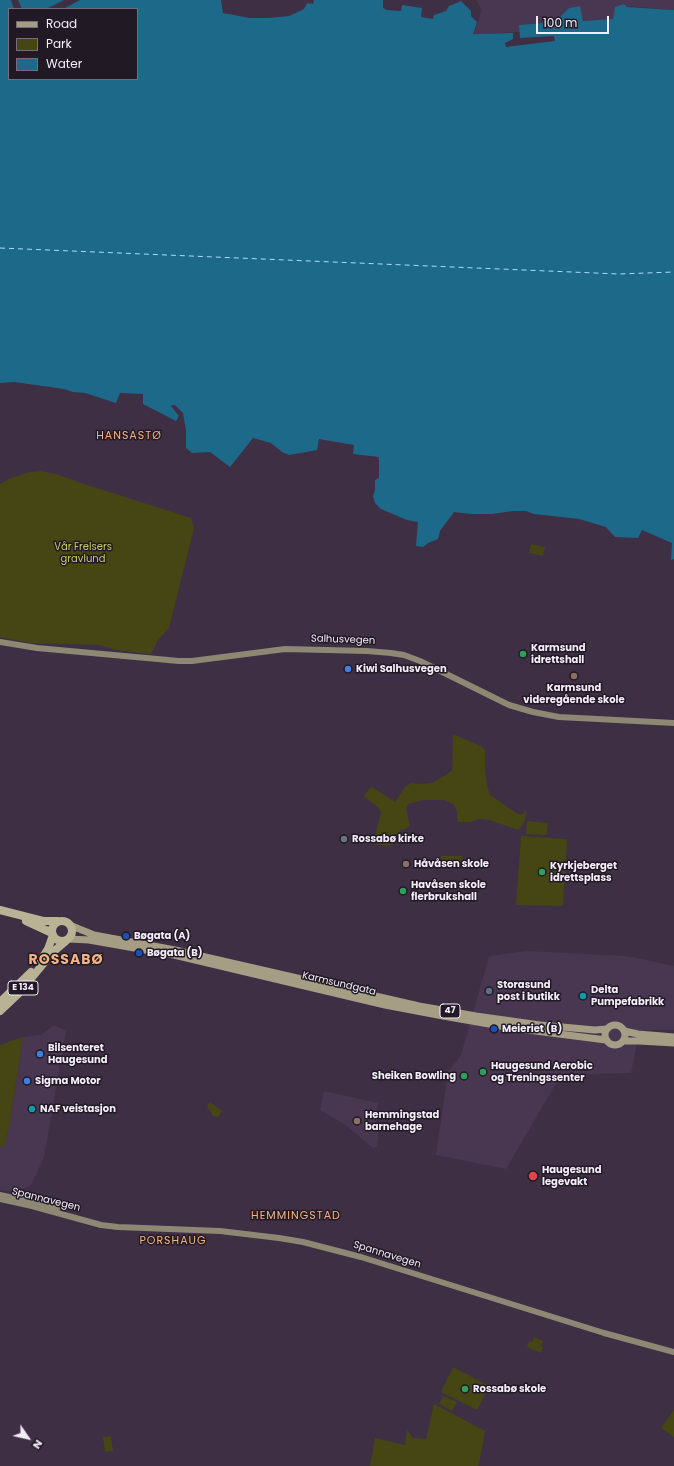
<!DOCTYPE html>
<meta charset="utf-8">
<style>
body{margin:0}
#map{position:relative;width:674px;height:1466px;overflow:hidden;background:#3e2f44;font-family:Poppins,sans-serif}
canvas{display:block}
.legend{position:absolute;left:8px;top:8px;width:130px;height:72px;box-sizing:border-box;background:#211a24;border:1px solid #766e7a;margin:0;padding:5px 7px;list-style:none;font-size:12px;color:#f5ecfa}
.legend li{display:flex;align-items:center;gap:8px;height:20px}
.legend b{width:20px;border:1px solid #766e7a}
.north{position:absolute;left:8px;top:1418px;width:40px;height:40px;-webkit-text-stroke:3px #211a24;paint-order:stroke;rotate:124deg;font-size:11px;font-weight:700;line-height:16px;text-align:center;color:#f5ecfa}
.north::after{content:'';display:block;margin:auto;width:14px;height:18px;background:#f5ecfa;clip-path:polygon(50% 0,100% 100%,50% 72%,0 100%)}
.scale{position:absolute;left:536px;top:16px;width:73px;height:18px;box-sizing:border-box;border:2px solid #f5ecfa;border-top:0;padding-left:5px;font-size:12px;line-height:14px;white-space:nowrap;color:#f5ecfa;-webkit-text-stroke:3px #211a24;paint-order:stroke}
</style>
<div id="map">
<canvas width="674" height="1466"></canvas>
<ul class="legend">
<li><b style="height:5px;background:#a59e85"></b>Road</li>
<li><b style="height:11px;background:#464615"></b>Park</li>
<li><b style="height:11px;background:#1d698a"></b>Water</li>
</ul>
<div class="north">N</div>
<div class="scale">100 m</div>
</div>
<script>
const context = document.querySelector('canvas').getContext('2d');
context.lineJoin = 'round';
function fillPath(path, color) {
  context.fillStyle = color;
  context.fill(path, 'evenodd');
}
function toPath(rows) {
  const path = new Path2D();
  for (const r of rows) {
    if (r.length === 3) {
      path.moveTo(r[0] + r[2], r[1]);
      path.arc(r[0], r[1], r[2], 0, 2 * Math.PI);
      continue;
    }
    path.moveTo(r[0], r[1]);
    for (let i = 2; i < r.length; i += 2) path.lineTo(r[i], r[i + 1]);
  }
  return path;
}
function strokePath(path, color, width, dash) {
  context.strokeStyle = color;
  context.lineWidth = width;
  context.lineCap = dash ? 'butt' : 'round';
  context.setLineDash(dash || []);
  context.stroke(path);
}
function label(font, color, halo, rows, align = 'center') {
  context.font = font + ' Poppins,sans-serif';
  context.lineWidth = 3;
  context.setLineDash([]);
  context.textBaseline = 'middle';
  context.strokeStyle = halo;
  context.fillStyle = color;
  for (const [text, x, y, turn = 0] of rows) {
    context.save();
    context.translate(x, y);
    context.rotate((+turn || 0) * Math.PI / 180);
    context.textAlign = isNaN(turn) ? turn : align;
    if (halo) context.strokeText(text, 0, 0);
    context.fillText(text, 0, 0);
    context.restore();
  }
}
const built = toPath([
 [476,0,674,0,674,10,626,6,613,19,583,21,580,6,569,8,555,22,520,25,520,32,473,34,482,10],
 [527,951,627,956,674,966,674,1030,640,1030,631,1073,561,1075,506,1169,436,1155,448,1072,461,1055,489,956],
 [54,1025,66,1031,44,1157,34,1179,30,1186,16,1192,0,1190,0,1147,4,1147,9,1129,23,1037,41,1035],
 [324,1091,378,1103,374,1118,379,1130,377,1146,373,1148,344,1124,320,1110]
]);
const green = toPath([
 [40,471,56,474,81,483,191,518,194,528,169,628,158,640,151,654,116,650,100,645,31,643,0,637,0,484,9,479,30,472],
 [531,544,545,547,543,556,529,553],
 [453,734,482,747,485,750,485,771,487,785,490,795,518,814,523,814,526,809,526,817,522,826,518,830,490,820,480,819,470,822,458,822,457,821,457,811,453,804,445,800,423,800,408,804,406,809,410,825,406,829,400,830,396,840,392,845,388,846,377,845,374,841,381,812,379,808,364,796,369,789,372,787,395,802,405,787,411,783,421,784,432,783,446,775,452,770],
 [527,821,548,823,547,835,526,834],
 [521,836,567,839,563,906,516,905],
 [441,856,462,856,462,864,441,864],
 [23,1037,9,1129,4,1147,0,1147,0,1045],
 [210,1102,222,1111,218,1117,213,1116,207,1106],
 [534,1337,543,1341,541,1346,543,1347,541,1353,527,1347,529,1341,532,1342],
 [453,1367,489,1386,477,1410,441,1392],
 [443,1396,457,1402,452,1411,439,1404],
 [434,1404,485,1431,479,1464,478,1466,370,1466,375,1438,405,1445,407,1430,413,1438,426,1439],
 [674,1410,674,1437,661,1428],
 [111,1436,113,1451,105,1452,103,1437]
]);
const water = toPath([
 [0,0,11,0,14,9,9,9,9,79,137,79,137,9,63,9,80,0,221,0,223,13,250,18,269,18,289,16,304,9,307,3,313,4,314,0,383,0,383,8,387,10,401,11,402,5,422,8,421,17,433,19,434,15,446,11,449,6,461,1,471,11,471,16,477,22,473,34,513,33,513,39,505,43,506,47,555,41,554,36,520,38,519,25,555,22,569,8,580,6,583,21,613,19,615,7,624,4,627,7,674,10,674,559,671,560,672,543,642,530,638,538,615,537,606,527,579,519,534,514,526,511,513,511,492,514,471,514,454,512,440,531,438,539,428,543,423,547,416,546,418,522,407,520,381,509,375,503,373,496,375,490,375,480,379,478,379,457,353,454,354,445,319,439,317,450,289,455,282,452,271,443,253,438,230,467,210,452,192,453,186,448,186,430,183,413,175,405,172,405,171,406,179,416,176,421,143,404,143,394,120,393,116,403,85,393,73,392,64,389,14,382,0,383],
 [18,0,64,0,46,9,22,9]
]);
const ferry = toPath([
 [0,248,619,274,674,272]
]);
const secondary = toPath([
 [0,642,37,648,179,661,192,661,285,649,367,651,391,653,404,655,420,661,509,705,533,712,559,717,674,723],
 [0,1195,37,1203,57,1209],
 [0,1199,32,1206,101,1225,118,1227,220,1231,279,1238,303,1242,361,1257,604,1333,674,1352]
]);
const primary = toPath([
 [72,926,94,935,175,950,419,1006,476,1016,540,1025,595,1030,607,1029],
 [69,939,89,940,174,955,385,1005,443,1016,512,1028,606,1040],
 [615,1035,10],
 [624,1031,638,1034,674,1037],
 [623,1041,639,1041,674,1043]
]);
const highway = toPath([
 [0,910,43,921,58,921],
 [62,931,10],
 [26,921,52,933],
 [41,960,48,949,53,935],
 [0,1002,31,972],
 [0,1011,19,993,53,952,66,941]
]);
const markers = [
 [523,654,4,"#2e9e5b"],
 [348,669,4,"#3f7fe0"],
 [574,676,4,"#8d6e63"],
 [344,839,4,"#6b7280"],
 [406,864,4,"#8d6e63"],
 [542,872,4,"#2e9e5b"],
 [403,891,4,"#2e9e5b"],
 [126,936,4,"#1a4fb4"],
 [139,953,4,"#1a4fb4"],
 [489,991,4,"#5c6f8a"],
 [583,996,4,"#0f9aa8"],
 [494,1029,4,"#1a4fb4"],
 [40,1054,4,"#3f7fe0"],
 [483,1072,4,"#2e9e5b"],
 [464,1076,4,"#2e9e5b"],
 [27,1081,4,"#3f7fe0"],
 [32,1109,4,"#0f9aa8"],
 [357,1121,4,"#8d6e63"],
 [533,1176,5,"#e0444e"],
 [465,1389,4,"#2e9e5b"]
];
const shields = [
 [23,988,30],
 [450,1011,20]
];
const shieldNames = [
 ["E 134",23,988],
 ["47",450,1011]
];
const parkNames = [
 ["Vår Frelsers",83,547],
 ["gravlund",83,559]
];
const streetNames = [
 ["Salhusvegen",343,640,2],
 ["Karmsundgata",339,984,13],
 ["Spannavegen",46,1200,14],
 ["Spannavegen",387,1255,17]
];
const poiNames = [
 ["Karmsund",531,648],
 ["idrettshall",531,660],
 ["Kiwi Salhusvegen",356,669],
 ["Karmsund",574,688,"center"],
 ["videregående skole",574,700,"center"],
 ["Rossabø kirke",352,839],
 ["Håvåsen skole",414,864],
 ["Kyrkjeberget",550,866],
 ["idrettsplass",550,878],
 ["Havåsen skole",411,885],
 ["flerbrukshall",411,897],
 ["Bøgata (A)",134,936],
 ["Bøgata (B)",147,953],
 ["Storasund",497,985],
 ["post i butikk",497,997],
 ["Delta",591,990],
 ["Pumpefabrikk",591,1002],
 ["Meieriet (B)",502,1029],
 ["Bilsenteret",48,1048],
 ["Haugesund",48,1060],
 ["Haugesund Aerobic",491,1066],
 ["og Treningssenter",491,1078],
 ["Sheiken Bowling",456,1076,"right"],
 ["Sigma Motor",35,1081],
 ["NAF veistasjon",40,1109],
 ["Hemmingstad",365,1115],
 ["barnehage",365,1127],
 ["Haugesund",542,1170],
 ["legevakt",542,1182],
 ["Rossabø skole",473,1389]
];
const neighbourhoodNames = [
 ["HANSASTØ",129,436],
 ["HEMMINGSTAD",296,1216],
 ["PORSHAUG",173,1241]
];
const districtNames = [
 ["ROSSABØ",66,960]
];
fillPath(built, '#493651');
fillPath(green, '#464615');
fillPath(water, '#1d698a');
strokePath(ferry, '#a7dffd', 1, [5, 4]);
strokePath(secondary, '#8d8774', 6);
strokePath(primary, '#a59e85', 7);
strokePath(highway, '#bab294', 8);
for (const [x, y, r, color] of markers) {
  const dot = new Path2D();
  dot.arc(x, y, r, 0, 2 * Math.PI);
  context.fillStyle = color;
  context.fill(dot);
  strokePath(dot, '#211a24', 1.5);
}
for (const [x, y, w] of shields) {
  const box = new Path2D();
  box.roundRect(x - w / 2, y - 7, w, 14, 3);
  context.fillStyle = '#211a24';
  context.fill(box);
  strokePath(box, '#f5ecfa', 1);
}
label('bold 9px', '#f5ecfa', null, shieldNames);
label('10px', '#c9cc6d', '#211a24', parkNames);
label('10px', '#f5ecfa', '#211a24', streetNames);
label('bold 10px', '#f5ecfa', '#211a24', poiNames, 'left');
context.letterSpacing = '1px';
label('11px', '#f5b283', '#211a24', neighbourhoodNames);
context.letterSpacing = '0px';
context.letterSpacing = '1px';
label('bold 14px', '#f5b283', '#211a24', districtNames);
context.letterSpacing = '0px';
</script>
